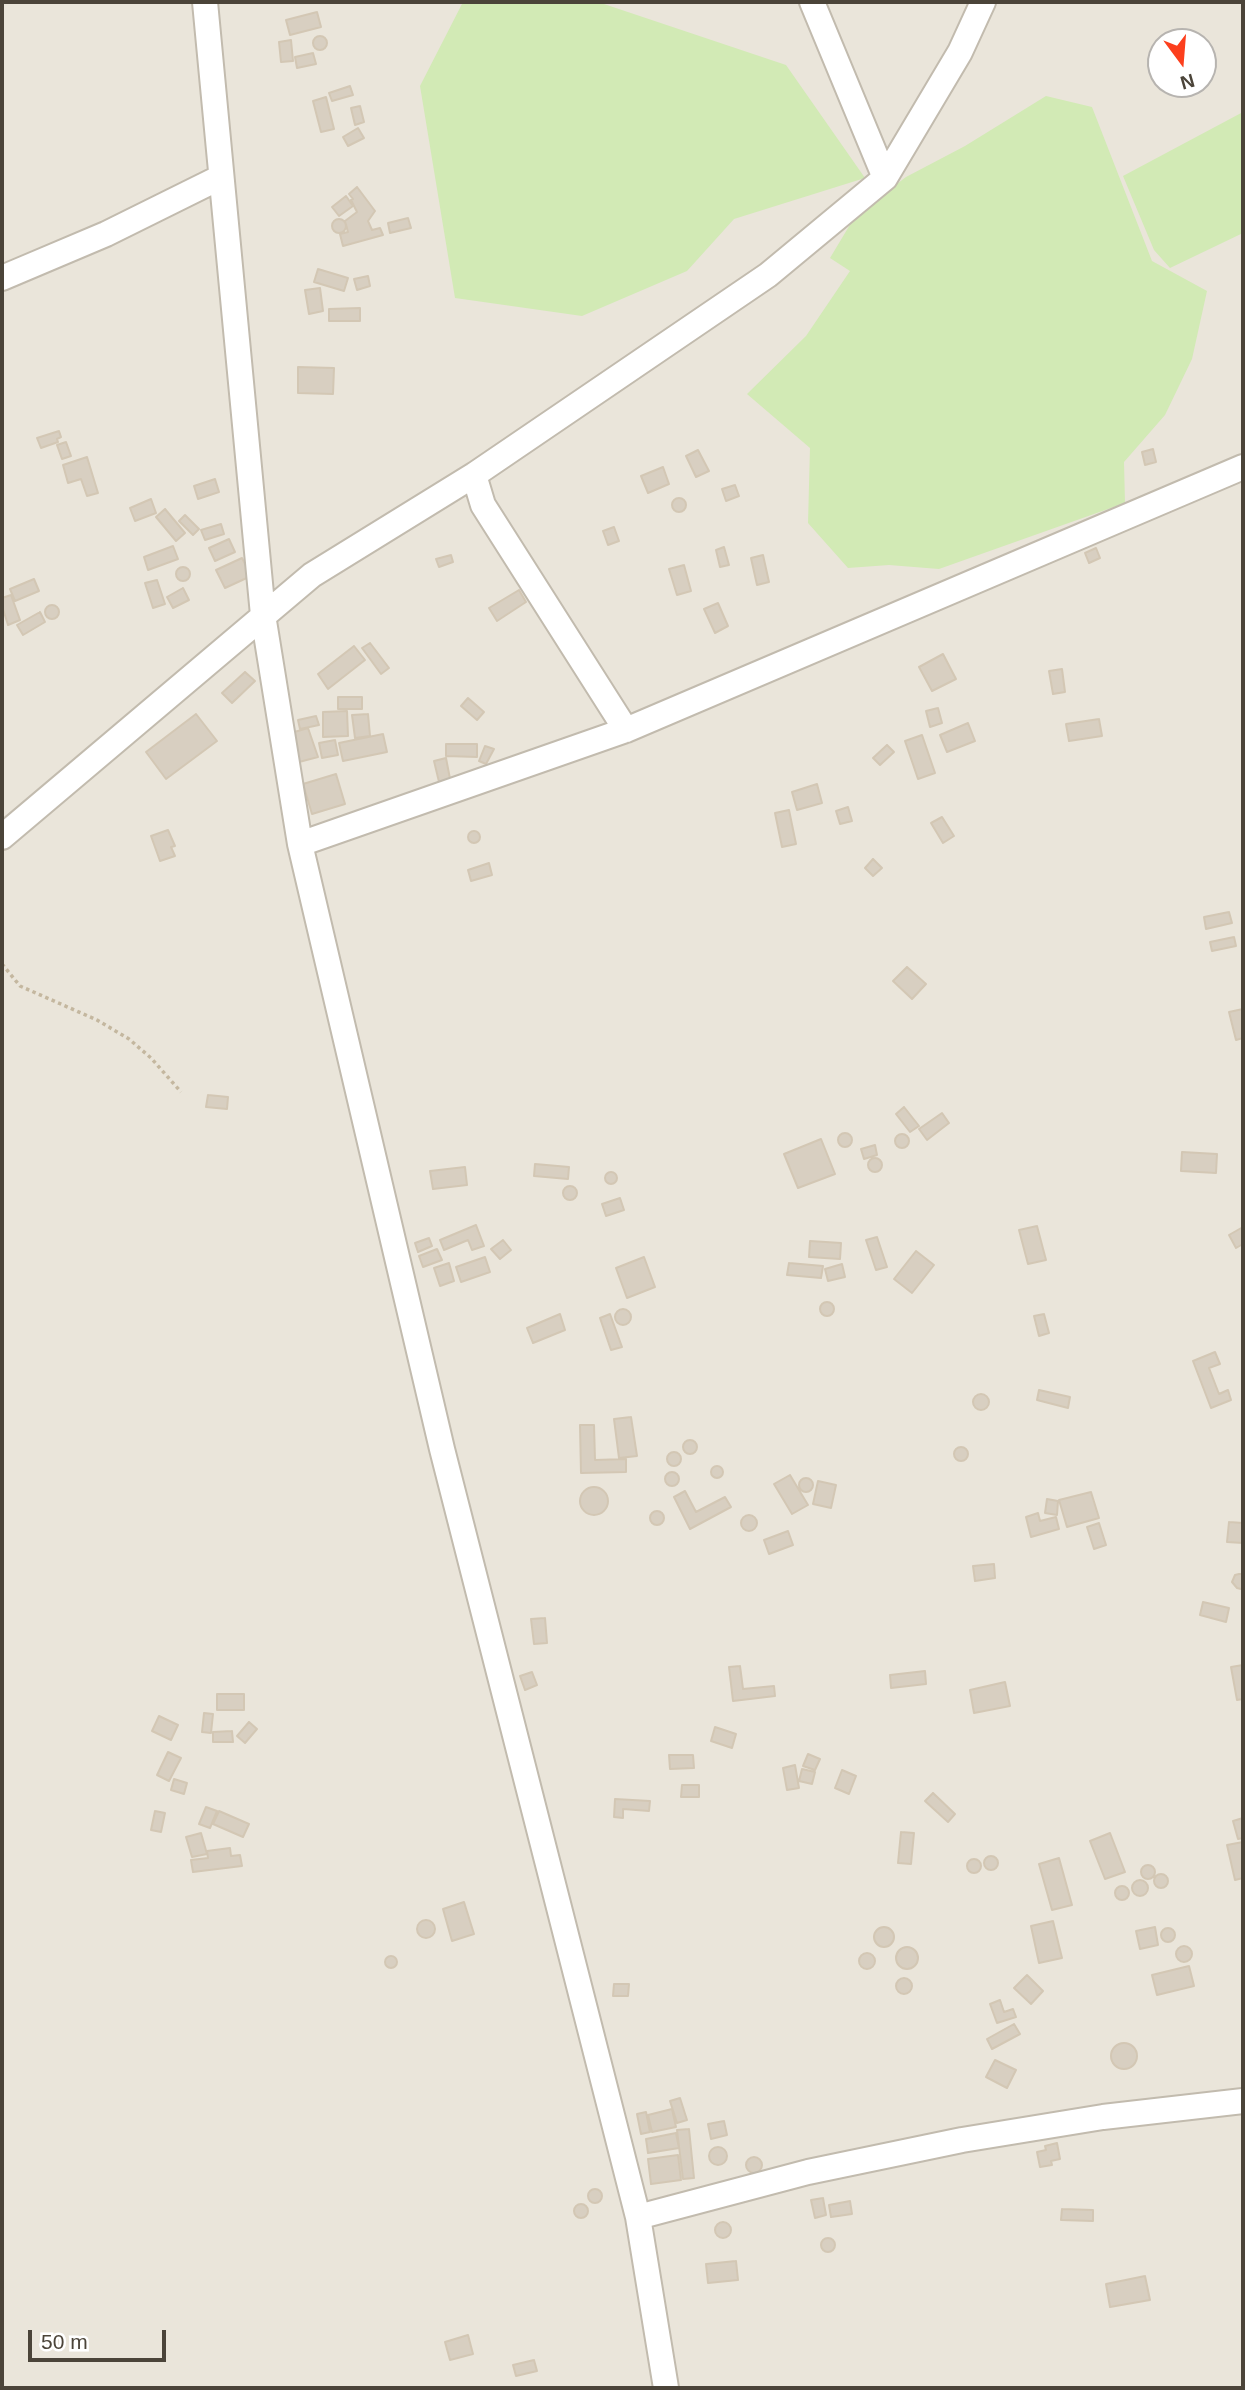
<!DOCTYPE html>
<style>
body{margin:0}
#map{position:relative;width:1245px;height:2390px;overflow:hidden;background:#f6f3ec;font-family:Helvetica,sans-serif}
canvas{display:block}
.frame{position:absolute;inset:0;border:4px solid #4b4439;pointer-events:none}
.north{position:absolute;left:1147px;top:28px;width:70px;height:70px;box-sizing:border-box;background:#fff;border:2px solid #b7b4b0;border-radius:50%;rotate:164deg;font-size:19px;font-weight:700;line-height:28px;text-align:center;color:#4b4439}
.north::after{content:'';display:block;margin:auto;width:24px;height:32px;background:#fc3f1d;clip-path:polygon(50% 0,100% 100%,50% 72%,0 100%)}
.scale{position:absolute;left:28px;top:2330px;width:138px;height:32px;box-sizing:border-box;border:4px solid #4b4439;border-top:0;padding-left:9px;font-size:21px;line-height:24px;white-space:nowrap;color:#4b4439;-webkit-text-stroke:5px #fff;paint-order:stroke}
</style>
<div id="map">
<canvas width="1245" height="2390"></canvas>
<div class="frame"></div>
<div class="north">N</div>
<div class="scale">50 m</div>
</div>
<script>
const context = document.querySelector('canvas').getContext('2d');
context.lineJoin = 'round';
function fillPath(path, color) {
  context.fillStyle = color;
  context.fill(path, 'evenodd');
}
function toPath(rows) {
  const path = new Path2D();
  for (const r of rows) {
    if (r.length === 3) {
      path.moveTo(r[0] + r[2], r[1]);
      path.arc(r[0], r[1], r[2], 0, 2 * Math.PI);
      continue;
    }
    path.moveTo(r[0], r[1]);
    for (let i = 2; i < r.length; i += 2) path.lineTo(r[i], r[i + 1]);
  }
  return path;
}
function strokePath(path, color, width, dash) {
  context.strokeStyle = color;
  context.lineWidth = width;
  context.lineCap = dash ? 'butt' : 'round';
  context.setLineDash(dash || []);
  context.stroke(path);
}
const residential = toPath([
 [2,2,1243,2,1243,2388,2,2388],
 [1161,42,1203,42,1203,84,1161,84]
]);
const green = toPath([
 [463,2,598,2,786,65,865,178,734,219,687,271,582,316,455,298,420,86],
 [1046,96,1092,107,1152,261,1207,291,1192,359,1165,415,1124,462,1125,503,939,569,889,565,848,568,808,523,810,448,747,394,806,336,850,271,830,258,851,223,881,196,906,177,965,146],
 [1243,112,1243,233,1170,268,1154,250,1123,176]
]);
const building = toPath([
 [317,12,321,27,290,35,286,20,317,12],
 [320,43,7],
 [291,40,293,61,281,62,279,42,291,40],
 [313,53,316,64,297,68,295,57,313,53],
 [350,86,353,95,332,101,329,93,350,86],
 [326,97,334,129,321,132,313,101,326,97],
 [360,106,364,122,355,125,351,108,360,106],
 [358,128,364,138,348,146,343,137,358,128],
 [357,187,375,211,368,221,372,230,380,228,383,235,343,246,340,234,348,232,345,221,357,212,351,200,353,199,349,194,357,187],
 [346,196,353,206,339,216,332,207,346,196],
 [408,218,411,228,390,233,388,223,408,218],
 [339,226,7],
 [318,269,348,278,344,291,314,282,318,269],
 [368,276,370,286,357,290,354,279,368,276],
 [320,288,323,311,309,314,305,290,320,288],
 [360,308,360,321,329,321,329,309,360,308],
 [298,367,334,368,333,394,298,393,298,367],
 [59,431,61,437,57,439,58,442,41,448,37,438,59,431],
 [66,442,71,456,62,459,57,445,66,442],
 [1153,449,1156,462,1145,465,1142,452,1153,449],
 [698,450,709,471,696,477,686,456,698,450],
 [87,457,98,493,87,496,81,479,68,483,63,465,87,457],
 [663,467,669,484,648,493,641,476,663,467],
 [215,479,219,492,198,499,194,486,215,479],
 [735,485,739,496,726,501,722,489,735,485],
 [679,505,7],
 [151,499,156,513,135,521,130,508,151,499],
 [165,509,185,533,176,541,156,517,165,509],
 [185,515,199,529,193,535,179,521,185,515],
 [221,524,224,534,205,540,201,530,221,524],
 [614,527,619,541,608,545,603,531,614,527],
 [229,539,235,552,215,561,209,548,229,539],
 [173,546,178,559,148,570,144,557,173,546],
 [724,547,729,565,720,567,716,550,724,547],
 [1096,548,1100,558,1089,563,1085,553,1096,548],
 [451,555,453,562,439,567,436,559,451,555],
 [763,555,769,582,757,585,751,558,763,555],
 [242,558,251,576,225,588,216,570,242,558],
 [684,565,691,591,677,595,669,569,684,565],
 [183,574,7],
 [34,579,39,591,15,601,10,589,34,579],
 [157,580,165,604,153,608,145,583,157,580],
 [183,588,189,600,173,608,167,597,183,588],
 [519,590,526,602,497,621,489,608,519,590],
 [11,595,20,620,8,625,2,606,2,598,11,595],
 [718,603,728,626,715,633,704,609,718,603],
 [52,612,7],
 [40,612,45,622,23,635,17,625,40,612],
 [370,643,389,668,381,674,362,648,370,643],
 [354,646,365,660,328,689,318,674,354,646],
 [943,654,956,679,932,691,919,667,943,654],
 [1062,669,1065,692,1053,694,1049,671,1062,669],
 [245,672,255,681,232,703,222,693,245,672],
 [338,697,362,697,362,709,338,709,338,697],
 [468,698,484,712,477,720,461,706,468,698],
 [938,708,942,723,930,727,926,711,938,708],
 [347,711,348,736,323,737,323,712,347,711],
 [196,714,217,741,166,779,146,752,196,714],
 [368,714,370,736,355,738,352,715,368,714],
 [316,716,319,725,300,729,298,720,316,716],
 [1099,719,1102,736,1069,741,1066,724,1099,719],
 [968,723,975,741,947,752,940,735,968,723],
 [308,728,318,757,299,762,291,733,308,728],
 [383,734,387,752,343,761,339,743,383,734],
 [922,735,935,773,918,779,905,741,922,735],
 [335,740,338,755,322,758,319,743,335,740],
 [446,744,477,744,477,757,446,756,446,744],
 [887,745,894,752,880,765,873,758,887,745],
 [485,746,494,749,486,764,479,761,485,746],
 [446,758,451,784,440,786,434,761,446,758],
 [336,774,345,804,312,814,303,784,336,774],
 [817,784,822,803,797,810,792,792,817,784],
 [848,807,852,821,840,824,836,811,848,807],
 [789,810,796,844,782,847,775,813,789,810],
 [942,817,954,836,943,843,931,823,942,817],
 [168,830,175,846,171,847,175,856,160,861,151,836,168,830],
 [474,837,6],
 [873,859,882,868,873,876,865,868,873,859],
 [489,863,492,875,471,881,468,870,489,863],
 [1229,912,1232,923,1206,929,1204,917,1229,912],
 [1234,937,1236,946,1212,951,1210,942,1234,937],
 [907,967,926,984,912,999,893,981,907,967],
 [1243,1009,1243,1038,1236,1040,1229,1012,1243,1009],
 [208,1095,228,1097,227,1109,206,1107,208,1095],
 [904,1107,919,1126,910,1132,896,1114,904,1107],
 [942,1113,949,1123,927,1140,919,1129,942,1113],
 [845,1140,7],
 [902,1141,7],
 [821,1139,835,1174,798,1188,784,1154,821,1139],
 [875,1145,877,1155,864,1159,861,1149,875,1145],
 [1182,1152,1217,1154,1216,1173,1181,1171,1182,1152],
 [875,1165,7],
 [535,1164,569,1167,568,1179,534,1176,535,1164],
 [465,1167,467,1185,433,1189,430,1171,465,1167],
 [611,1178,6],
 [570,1193,7],
 [620,1198,624,1210,606,1216,602,1204,620,1198],
 [476,1225,484,1246,472,1250,468,1240,444,1250,440,1240,476,1225],
 [1037,1226,1046,1260,1028,1264,1019,1230,1037,1226],
 [1243,1227,1243,1244,1236,1248,1229,1235,1243,1227],
 [877,1237,887,1267,876,1270,866,1240,877,1237],
 [429,1238,432,1246,418,1252,415,1243,429,1238],
 [503,1240,511,1250,500,1259,491,1249,503,1240],
 [810,1241,841,1243,840,1259,809,1257,810,1241],
 [437,1249,442,1260,423,1267,419,1256,437,1249],
 [916,1251,934,1265,912,1293,894,1279,916,1251],
 [485,1257,490,1272,461,1282,456,1267,485,1257],
 [644,1257,655,1287,627,1298,616,1268,644,1257],
 [449,1263,454,1281,440,1286,434,1268,449,1263],
 [789,1263,823,1266,821,1278,787,1275,789,1263],
 [842,1264,845,1277,828,1281,825,1269,842,1264],
 [827,1309,7],
 [623,1317,8],
 [560,1314,565,1330,533,1343,527,1328,560,1314],
 [610,1314,622,1347,611,1350,600,1318,610,1314],
 [1044,1314,1049,1333,1039,1336,1034,1316,1044,1314],
 [1215,1352,1220,1364,1209,1368,1219,1394,1228,1390,1231,1400,1211,1408,1193,1361,1215,1352],
 [1039,1390,1070,1397,1068,1408,1037,1400,1039,1390],
 [981,1402,8],
 [631,1417,637,1456,619,1458,614,1419,631,1417],
 [580,1425,594,1425,595,1460,626,1459,626,1472,581,1473,580,1425],
 [690,1447,7],
 [961,1454,7],
 [674,1459,7],
 [717,1472,6],
 [672,1479,7],
 [790,1475,808,1505,792,1514,774,1484,790,1475],
 [806,1485,7],
 [818,1481,836,1485,831,1508,813,1504,818,1481],
 [594,1501,14],
 [685,1491,696,1512,725,1497,731,1507,690,1529,674,1497,685,1491],
 [1091,1492,1099,1518,1067,1527,1059,1500,1091,1492],
 [1047,1499,1058,1501,1057,1515,1045,1513,1047,1499],
 [657,1518,7],
 [1038,1513,1040,1521,1056,1517,1059,1529,1031,1537,1026,1517,1038,1513],
 [749,1523,8],
 [1229,1522,1243,1523,1243,1543,1227,1542,1229,1522],
 [1099,1523,1106,1545,1094,1549,1087,1527,1099,1523],
 [788,1531,793,1545,769,1554,764,1540,788,1531],
 [994,1564,995,1578,975,1581,973,1566,994,1564],
 [1239,1574,1243,1574,1243,1588,1241,1589,1237,1588,1232,1582,1235,1575,1239,1574],
 [1203,1602,1229,1608,1226,1622,1200,1615,1203,1602],
 [545,1618,547,1643,534,1644,531,1619,545,1618],
 [1243,1665,1243,1699,1237,1700,1231,1667,1243,1665],
 [740,1666,743,1689,774,1686,775,1696,733,1701,729,1667,740,1666],
 [925,1671,926,1684,891,1688,890,1675,925,1671],
 [532,1672,537,1685,525,1690,520,1676,532,1672],
 [1005,1682,1010,1706,974,1713,970,1690,1005,1682],
 [217,1694,244,1694,244,1710,217,1710,217,1694],
 [204,1713,213,1714,211,1733,202,1732,204,1713],
 [159,1716,178,1725,171,1740,152,1731,159,1716],
 [249,1722,257,1729,245,1743,237,1736,249,1722],
 [715,1727,736,1734,732,1748,711,1741,715,1727],
 [232,1731,233,1742,213,1742,213,1732,232,1731],
 [168,1752,181,1758,169,1781,157,1775,168,1752],
 [808,1754,820,1759,815,1770,803,1766,808,1754],
 [669,1755,693,1755,694,1768,670,1769,669,1755],
 [795,1765,799,1788,787,1790,783,1768,795,1765],
 [802,1769,815,1772,812,1784,799,1781,802,1769],
 [842,1770,856,1776,849,1794,835,1788,842,1770],
 [174,1779,187,1783,184,1794,171,1790,174,1779],
 [682,1785,699,1785,699,1797,681,1797,682,1785],
 [933,1793,955,1814,948,1822,925,1801,933,1793],
 [615,1799,650,1801,649,1811,623,1809,623,1818,614,1817,615,1799],
 [206,1807,217,1811,210,1828,199,1824,206,1807],
 [155,1811,165,1813,161,1832,151,1830,155,1811],
 [219,1811,249,1824,243,1837,213,1824,219,1811],
 [1243,1818,1243,1838,1238,1839,1233,1821,1243,1818],
 [901,1832,914,1833,911,1864,898,1863,901,1832],
 [201,1833,207,1854,192,1857,186,1837,201,1833],
 [1110,1833,1125,1872,1105,1879,1090,1841,1110,1833],
 [1243,1842,1243,1878,1235,1880,1227,1845,1243,1842],
 [230,1848,231,1856,240,1855,242,1866,193,1872,191,1860,208,1858,207,1851,230,1848],
 [991,1863,7],
 [1059,1858,1072,1905,1052,1910,1039,1864,1059,1858],
 [974,1866,7],
 [1148,1872,7],
 [1161,1881,7],
 [1140,1888,8],
 [1122,1893,7],
 [464,1902,474,1934,452,1941,443,1909,464,1902],
 [426,1929,9],
 [1053,1921,1062,1958,1039,1963,1031,1926,1053,1921],
 [1155,1927,1158,1945,1140,1949,1136,1931,1155,1927],
 [884,1937,10],
 [1168,1935,7],
 [1184,1954,8],
 [907,1958,11],
 [867,1961,8],
 [391,1962,6],
 [1189,1966,1194,1986,1157,1995,1152,1975,1189,1966],
 [1027,1975,1043,1991,1031,2004,1014,1988,1027,1975],
 [904,1986,8],
 [614,1984,629,1984,628,1996,613,1996,614,1984],
 [1000,2000,1004,2012,1013,2009,1016,2017,997,2023,990,2004,1000,2000],
 [1014,2024,1020,2034,992,2049,987,2039,1014,2024],
 [1124,2056,13],
 [995,2060,1016,2070,1007,2088,986,2077,995,2060],
 [680,2098,687,2120,677,2123,670,2101,680,2098],
 [672,2109,676,2127,652,2132,648,2115,672,2109],
 [646,2112,650,2132,641,2134,637,2114,646,2112],
 [724,2121,727,2135,711,2139,708,2124,724,2121],
 [689,2129,694,2178,683,2179,677,2130,689,2129],
 [676,2133,679,2148,648,2153,646,2139,676,2133],
 [1057,2143,1060,2159,1051,2161,1052,2165,1040,2167,1037,2152,1046,2150,1045,2146,1057,2143],
 [718,2156,9],
 [678,2155,681,2180,651,2184,648,2159,678,2155],
 [754,2165,8],
 [595,2196,7],
 [823,2198,826,2215,815,2218,811,2200,823,2198],
 [850,2201,852,2214,831,2217,829,2205,850,2201],
 [581,2211,7],
 [1062,2209,1093,2210,1093,2221,1061,2220,1062,2209],
 [723,2230,8],
 [828,2245,7],
 [736,2261,738,2280,708,2283,706,2264,736,2261],
 [1145,2276,1150,2300,1110,2307,1106,2284,1145,2276],
 [468,2335,473,2354,450,2360,445,2342,468,2335],
 [534,2360,537,2371,516,2376,513,2365,534,2360]
]);
const path = toPath([
 [2,964,20,986,97,1020,129,1039,151,1058,181,1092]
]);
const minor = toPath([
 [205,2,263,615,300,844,442,1449,638,2217,666,2388],
 [812,2,885,178],
 [2,278,106,234,221,177],
 [474,475,483,505,626,730],
 [2,837,312,575,474,475,768,275,885,178,960,52,983,2],
 [300,844,626,730,1243,467],
 [638,2217,808,2172,962,2140,1103,2117,1243,2101]
]);
fillPath(residential, '#eae5da');
fillPath(green, '#d2eab5');
fillPath(building, '#d8cfc1');
strokePath(building, '#d3c7b4', 2);
strokePath(minor, '#c2bbae', 28);
strokePath(path, '#c4b79f', 3.5, [3.5, 3.5]);
strokePath(minor, '#fff', 24);
</script>
